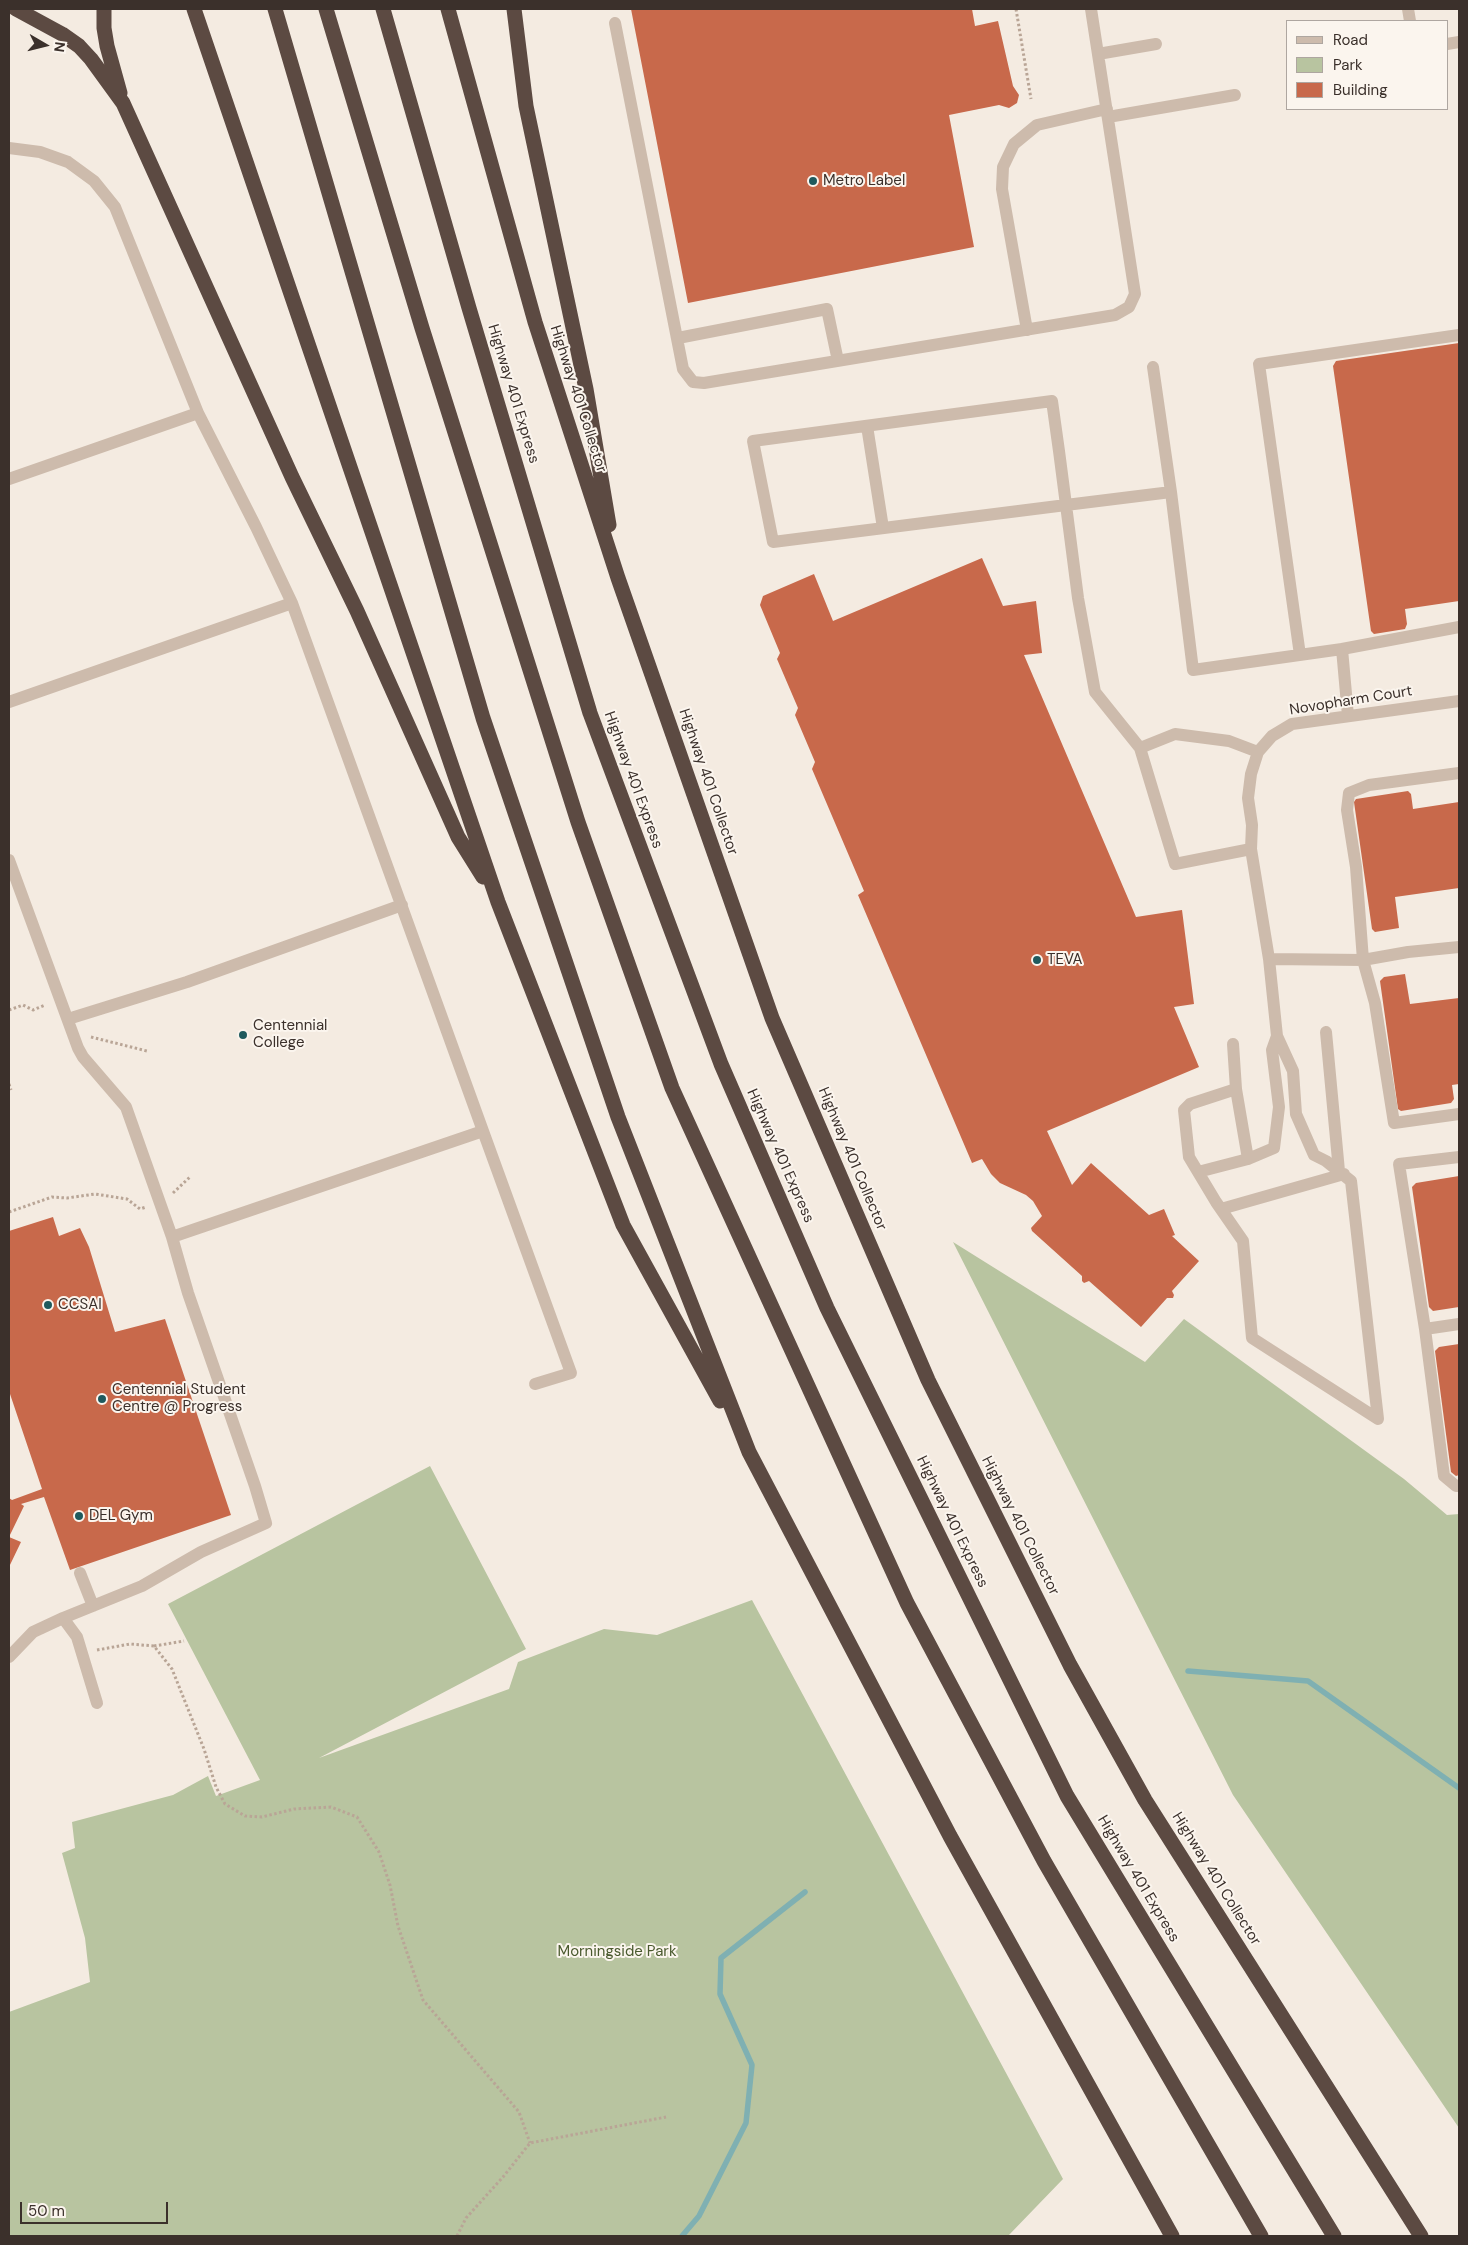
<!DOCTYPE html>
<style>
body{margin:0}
#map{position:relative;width:1468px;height:2245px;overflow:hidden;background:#f4ebe1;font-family:"DM Sans",sans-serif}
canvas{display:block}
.frame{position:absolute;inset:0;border:10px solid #3b302b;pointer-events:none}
.legend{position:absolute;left:1286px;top:20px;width:162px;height:90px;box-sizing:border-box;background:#fbf5ee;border:1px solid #aea6a0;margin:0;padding:6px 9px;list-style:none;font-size:15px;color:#3b302b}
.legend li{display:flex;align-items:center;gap:10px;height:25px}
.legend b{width:25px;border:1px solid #aea6a0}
.north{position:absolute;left:20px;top:20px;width:50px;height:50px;-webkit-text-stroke:4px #fbf5ee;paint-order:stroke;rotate:98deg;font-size:14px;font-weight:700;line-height:20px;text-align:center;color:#3b302b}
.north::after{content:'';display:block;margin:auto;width:18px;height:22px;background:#3b302b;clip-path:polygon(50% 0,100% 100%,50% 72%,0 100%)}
.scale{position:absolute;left:20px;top:2202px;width:148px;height:22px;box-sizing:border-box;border:2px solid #3b302b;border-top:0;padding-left:6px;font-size:15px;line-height:18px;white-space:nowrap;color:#3b302b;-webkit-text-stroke:4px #fbf5ee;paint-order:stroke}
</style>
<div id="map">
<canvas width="1468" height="2245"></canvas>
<div class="frame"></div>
<ul class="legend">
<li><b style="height:6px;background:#cdbbac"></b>Road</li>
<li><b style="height:14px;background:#b8c4a0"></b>Park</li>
<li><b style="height:14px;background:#c8694b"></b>Building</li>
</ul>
<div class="north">N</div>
<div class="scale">50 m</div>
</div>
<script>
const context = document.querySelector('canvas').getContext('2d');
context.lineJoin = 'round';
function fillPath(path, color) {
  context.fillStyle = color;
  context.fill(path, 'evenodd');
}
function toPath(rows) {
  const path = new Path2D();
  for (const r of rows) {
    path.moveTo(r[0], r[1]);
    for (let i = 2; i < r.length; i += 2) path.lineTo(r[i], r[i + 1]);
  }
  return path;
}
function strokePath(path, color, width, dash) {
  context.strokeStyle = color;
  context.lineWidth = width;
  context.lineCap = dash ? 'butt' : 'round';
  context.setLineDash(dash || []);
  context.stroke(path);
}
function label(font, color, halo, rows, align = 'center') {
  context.font = font + ' "DM Sans",sans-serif';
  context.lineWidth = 4;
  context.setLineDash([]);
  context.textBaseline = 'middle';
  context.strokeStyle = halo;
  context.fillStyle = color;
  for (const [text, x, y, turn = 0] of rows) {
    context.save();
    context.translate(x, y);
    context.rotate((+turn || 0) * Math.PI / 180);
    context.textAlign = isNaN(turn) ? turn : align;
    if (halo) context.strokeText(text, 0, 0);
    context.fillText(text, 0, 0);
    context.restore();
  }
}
const green = toPath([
 [953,1242,1145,1362,1184,1319,1404,1479,1447,1515,1459,1514,1459,2128,1233,1795],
 [430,1466,526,1649,319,1758,509,1689,518,1662,604,1629,657,1635,752,1600,1063,2179,1008,2236,9,2236,9,2012,90,1982,85,1938,62,1853,75,1848,72,1822,173,1795,208,1776,216,1796,260,1780,168,1604]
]);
const stream = toPath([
 [1188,1671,1308,1681,1459,1788],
 [682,2236,699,2216,746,2123,752,2065,720,1994,721,1958,805,1892]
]);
const building = toPath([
 [631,9,972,9,975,26,998,21,1013,86,1019,95,1017,103,1009,108,999,105,949,115,974,247,688,303],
 [1459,343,1459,601,1405,609,1407,624,1405,629,1374,634,1371,631,1333,366,1336,361],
 [982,558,1003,606,1036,601,1042,653,1024,655,1136,917,1182,910,1194,1004,1174,1007,1199,1067,1047,1131,1072,1185,1091,1163,1149,1215,1164,1209,1175,1235,1172,1236,1199,1261,1172,1291,1174,1295,1173,1298,1167,1298,1141,1327,1089,1281,1084,1283,1082,1281,1082,1276,1032,1231,1031,1228,1042,1216,1033,1201,1026,1195,1000,1183,991,1174,982,1159,972,1163,858,895,864,891,812,769,815,762,795,715,798,708,777,659,780,653,760,605,763,596,814,574,833,621],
 [1408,791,1411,794,1413,809,1459,802,1459,888,1395,897,1399,928,1375,932,1372,929,1354,802,1356,799],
 [1405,974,1410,1004,1459,998,1459,1084,1452,1085,1454,1099,1451,1103,1401,1111,1398,1109,1380,981,1384,977],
 [1459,1176,1459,1307,1433,1311,1429,1307,1412,1187,1416,1183],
 [53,1217,59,1236,80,1228,89,1247,115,1332,165,1319,231,1515,70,1570,44,1497,21,1504,24,1506,9,1537,21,1542,9,1567,9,1498,12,1500,42,1489,9,1391,9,1231],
 [1459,1344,1459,1475,1456,1476,1451,1472,1435,1351,1439,1347]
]);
const path = toPath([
 [1016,9,1031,99],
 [9,1010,23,1005,33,1010,45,1005],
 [91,1037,147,1051],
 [9,1084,11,1090],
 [173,1193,191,1176],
 [9,1212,52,1197,67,1198,95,1194,127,1199,140,1209,146,1207],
 [154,1646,184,1641],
 [97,1650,130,1644,154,1646,172,1669,204,1749,216,1787,225,1804,245,1816,262,1817,294,1809,331,1807,357,1817,379,1852,390,1885,398,1926,423,2000,519,2112,530,2143],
 [457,2236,466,2218,503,2177,530,2143,666,2117]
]);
const minor = toPath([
 [1408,9,1410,21],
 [615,23,683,369,693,382,704,383,1115,315,1129,307,1135,294,1091,9],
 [1447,44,1459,42],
 [1098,54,1156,44],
 [1108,117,1235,95],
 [9,148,40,152,68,162,94,181,115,207,198,413,256,527,292,603,483,1131,172,1237],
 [1027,330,1002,189,1003,167,1014,144,1037,125,1107,109],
 [678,338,827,309,838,361],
 [1153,367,1171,492],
 [867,426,883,528],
 [9,479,198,413],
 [1342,649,1459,627],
 [1300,655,1259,364,1459,335],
 [9,702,292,603],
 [1140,748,1175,734,1229,741,1258,752],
 [1459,773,1369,785,1349,793,1347,810,1356,867,1363,960,1408,952,1459,947],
 [1251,849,1175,864,1140,748,1095,692,1078,598,1066,505,1059,451,1052,401,753,441,773,542,1066,505,1171,492,1193,670,1342,649,1348,716],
 [9,860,78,1048,83,1057,126,1107,172,1237,188,1293,255,1486,266,1523,201,1552,142,1586,63,1618,33,1632,9,1657],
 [1269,959,1363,960,1375,1003,1394,1123,1459,1114],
 [68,1019,187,982,402,905],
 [1326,1032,1339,1171],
 [1233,1044,1236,1089,1190,1104,1184,1110,1189,1157,1216,1202,1243,1241,1252,1338,1378,1419,1351,1181,1326,1161,1314,1155,1296,1114,1293,1071,1277,1036,1269,959,1251,849,1252,825,1248,798,1251,774,1258,752,1272,736,1292,724,1459,701],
 [1236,1089,1248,1159],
 [483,1131,571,1373,535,1384],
 [1459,1157,1399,1164,1425,1329,1459,1324],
 [1198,1172,1248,1159,1274,1148,1279,1107,1272,1050,1277,1036],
 [1221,1209,1344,1174],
 [1425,1329,1444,1476,1456,1486,1459,1486],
 [80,1573,93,1606],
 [63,1618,77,1637,97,1703]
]);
const highway = toPath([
 [16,9,62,34,79,46,91,59,123,103,292,477,357,611,458,837,483,877],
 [104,9,104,28,107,46,120,93],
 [194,9,498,902,623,1225,720,1401],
 [275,9,483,718,618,1117,749,1452,950,1836,1172,2236],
 [326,9,422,328,578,822,672,1088,907,1603,1044,1861,1261,2236],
 [383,9,469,308,590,713,721,1064,827,1308,1067,1796,1334,2236],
 [448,9,535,322,618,578,772,1018,928,1380,1070,1665,1145,1800,1421,2236],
 [514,9,526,106,586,389,609,525]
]);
const markers = [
 [813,181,5,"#1f5a5e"],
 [1037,960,5,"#1f5a5e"],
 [243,1035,5,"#1f5a5e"],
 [48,1305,5,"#1f5a5e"],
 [102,1399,5,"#1f5a5e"],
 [79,1516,5,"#1f5a5e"]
];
const poiNames = [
 ["Metro Label",823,181],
 ["TEVA",1047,960],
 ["Centennial",253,1026],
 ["College",253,1043],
 ["CCSAI",58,1305],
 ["Centennial Student",112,1390],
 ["Centre @ Progress",112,1407],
 ["DEL Gym",89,1516]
];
const streetNames = [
 ["Highway 401 Express",513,394,73],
 ["Highway 401 Collector",578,399,72],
 ["Novopharm Court",1351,701,-9],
 ["Highway 401 Express",633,780,70],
 ["Highway 401 Collector",708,782,71],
 ["Highway 401 Express",780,1156,66],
 ["Highway 401 Collector",852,1159,67],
 ["Highway 401 Express",952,1522,64],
 ["Highway 401 Collector",1020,1526,63],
 ["Highway 401 Express",1138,1879,59],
 ["Highway 401 Collector",1216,1879,58]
];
const parkNames = [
 ["Morningside Park",617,1952]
];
fillPath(green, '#b8c4a0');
strokePath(stream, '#7fb0b2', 5.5);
fillPath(building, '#c8694b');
strokePath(path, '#b9a596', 3, [2.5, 2.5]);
strokePath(minor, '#cdbbac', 12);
strokePath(highway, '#5c4a42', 15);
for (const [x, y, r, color] of markers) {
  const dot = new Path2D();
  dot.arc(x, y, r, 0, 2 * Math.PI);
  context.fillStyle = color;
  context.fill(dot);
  strokePath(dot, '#fbf5ee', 2);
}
label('15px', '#3b302b', '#fbf5ee', poiNames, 'left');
label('15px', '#3b302b', '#fbf5ee', streetNames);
label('15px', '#4a5a2e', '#fbf5ee', parkNames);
</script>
